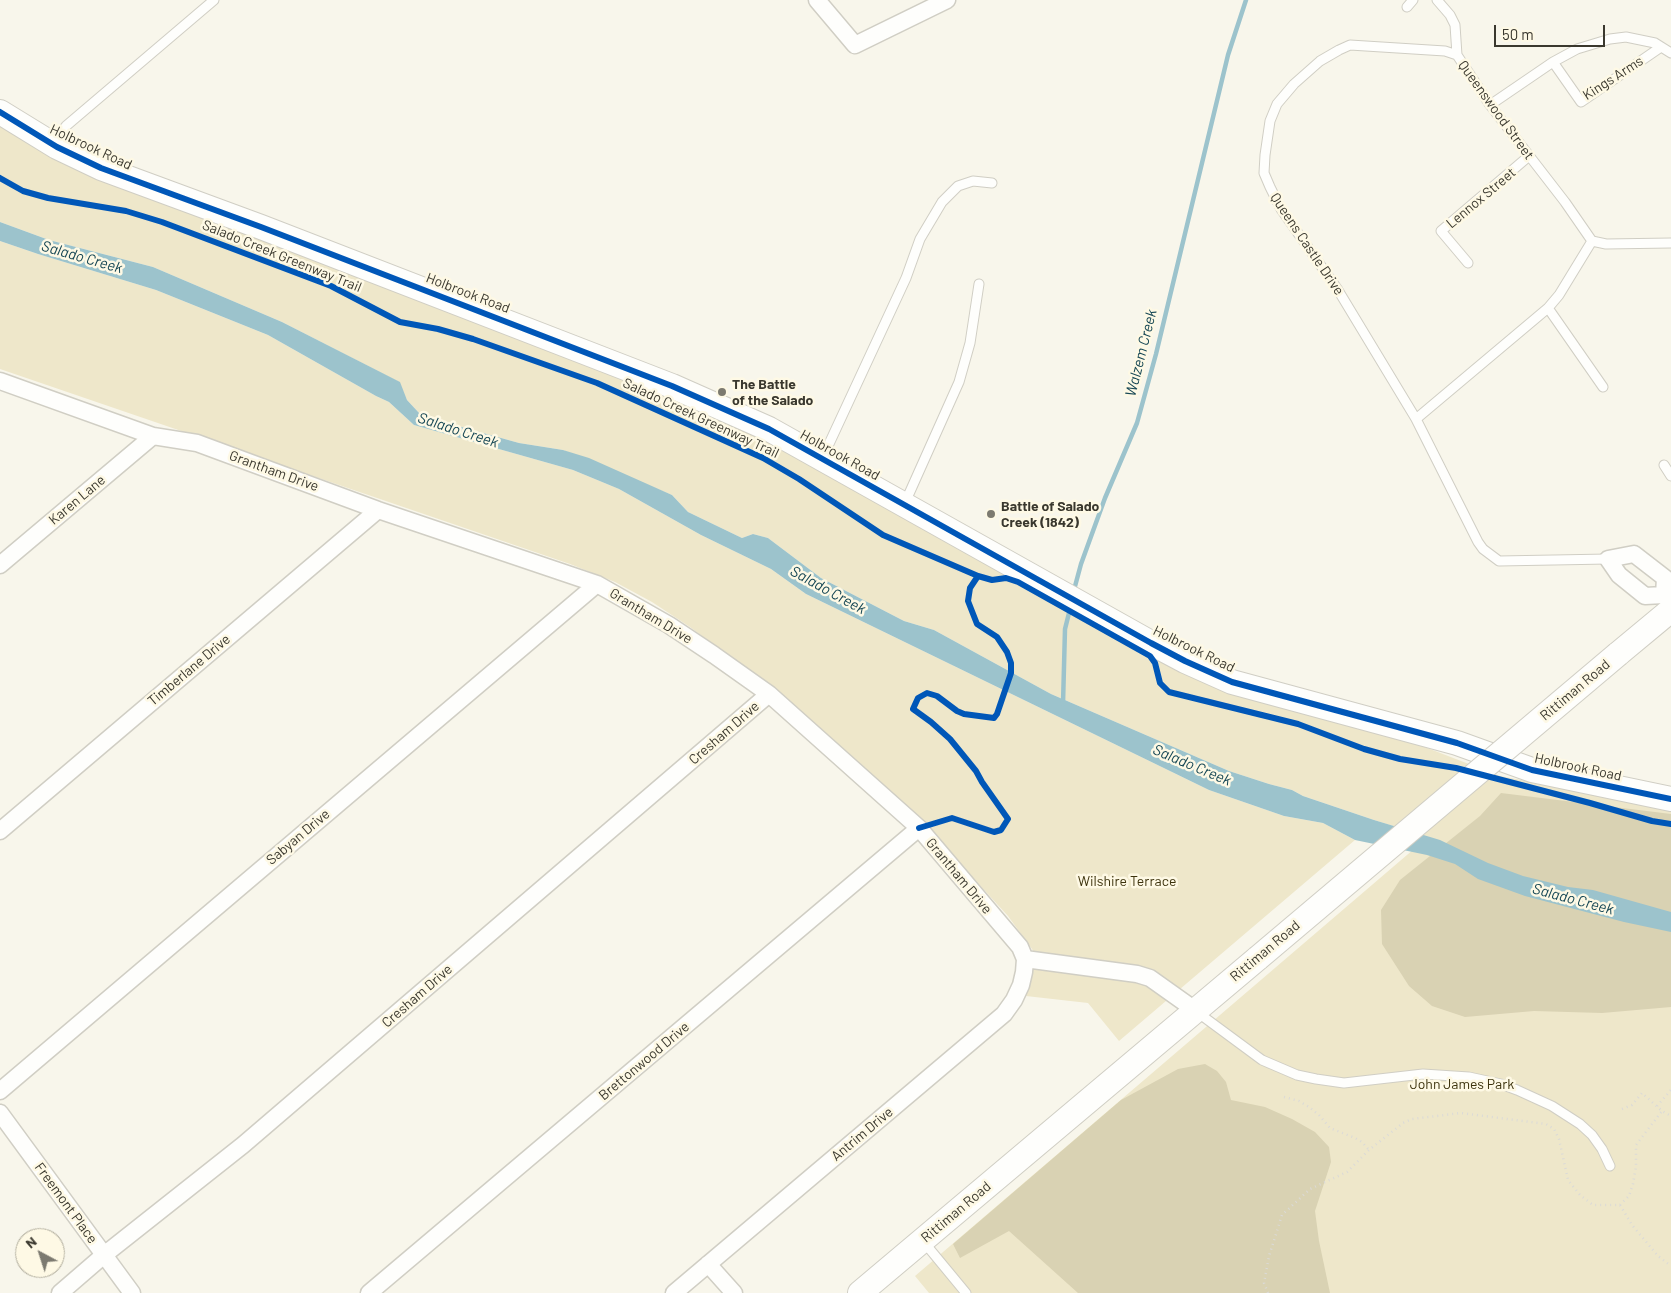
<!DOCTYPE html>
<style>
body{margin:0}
#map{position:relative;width:1671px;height:1293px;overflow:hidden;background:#f8f6eb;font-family:Barlow,sans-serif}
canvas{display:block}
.north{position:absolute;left:15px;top:1228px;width:50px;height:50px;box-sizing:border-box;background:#fef9e5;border:1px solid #b0ac9c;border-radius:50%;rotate:320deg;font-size:14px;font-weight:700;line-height:20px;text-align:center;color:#3a382e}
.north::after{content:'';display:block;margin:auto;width:18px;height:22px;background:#7c7a70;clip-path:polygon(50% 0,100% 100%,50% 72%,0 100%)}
.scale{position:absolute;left:1494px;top:25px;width:111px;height:22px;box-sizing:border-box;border:2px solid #3a382e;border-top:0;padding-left:6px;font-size:15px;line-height:18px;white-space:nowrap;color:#3a382e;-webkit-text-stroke:4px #fef9e5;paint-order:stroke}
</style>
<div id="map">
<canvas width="1671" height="1293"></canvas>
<div class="north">N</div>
<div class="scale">50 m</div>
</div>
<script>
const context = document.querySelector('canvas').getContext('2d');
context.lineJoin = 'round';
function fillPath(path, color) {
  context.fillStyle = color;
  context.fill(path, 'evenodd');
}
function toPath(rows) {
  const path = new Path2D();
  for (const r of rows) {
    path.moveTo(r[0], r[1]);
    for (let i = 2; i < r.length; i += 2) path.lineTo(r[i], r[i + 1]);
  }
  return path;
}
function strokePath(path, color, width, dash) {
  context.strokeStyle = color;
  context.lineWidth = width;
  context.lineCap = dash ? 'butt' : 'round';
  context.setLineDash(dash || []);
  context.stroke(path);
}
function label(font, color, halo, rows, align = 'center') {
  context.font = font + ' Barlow,sans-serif';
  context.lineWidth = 5;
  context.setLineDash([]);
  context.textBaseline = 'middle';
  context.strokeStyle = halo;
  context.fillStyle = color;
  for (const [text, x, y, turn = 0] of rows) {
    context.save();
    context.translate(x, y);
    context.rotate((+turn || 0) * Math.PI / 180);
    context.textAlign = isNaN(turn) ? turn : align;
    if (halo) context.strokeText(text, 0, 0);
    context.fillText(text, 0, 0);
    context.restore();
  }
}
const green = toPath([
 [0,118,676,399,748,431,1165,661,1378,729,1500,776,1671,808,1671,1293,929,1293,915,1276,1428,837,1374,820,1303,796,1292,790,1269,784,1229,771,1051,694,934,630,904,621,821,578,768,538,753,534,742,538,688,512,672,495,563,450,519,443,433,419,420,414,407,400,399,382,282,322,153,267,49,240,0,222],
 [0,241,38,254,156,290,268,335,376,396,389,402,414,425,573,470,619,489,701,535,771,569,806,594,1209,790,1284,816,1323,823,1355,840,1119,1041,1088,1003,1026,996,1037,956,1008,916,917,817,797,708,690,627,652,602,615,582,570,564,0,369]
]);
const forest = toPath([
 [1501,793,1671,814,1671,1007,1602,1013,1534,1011,1465,1017,1432,1006,1409,986,1382,944,1381,910,1400,880,1480,816],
 [1205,1064,1217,1071,1226,1082,1231,1100,1265,1107,1292,1119,1315,1132,1329,1147,1331,1162,1315,1211,1319,1241,1330,1293,1078,1293,1009,1231,960,1258,953,1244,1121,1100,1178,1069]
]);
const water = toPath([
 [0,222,49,240,153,267,282,322,400,382,407,400,420,414,433,419,519,443,563,450,589,458,672,495,688,512,742,538,753,534,768,538,821,578,904,621,934,630,1051,694,1229,771,1269,784,1292,790,1303,796,1374,820,1440,840,1488,863,1523,876,1568,887,1593,890,1671,912,1671,932,1624,922,1525,896,1478,879,1455,864,1427,855,1355,840,1323,823,1284,816,1209,790,806,594,771,569,701,535,619,489,573,470,414,425,389,402,376,396,268,335,156,290,38,254,0,241]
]);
const stream = toPath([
 [1074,590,1081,564,1105,498,1137,423,1156,354,1228,55,1246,0],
 [1063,704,1065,629,1071,605]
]);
const path = toPath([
 [1284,1097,1299,1101,1309,1107,1319,1115,1330,1128,1355,1138,1362,1142,1369,1150],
 [1657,1106,1671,1090],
 [1622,1109,1632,1105,1642,1093,1662,1111,1671,1116],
 [1620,1205,1629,1196,1633,1184,1636,1166,1636,1145,1662,1111],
 [1268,1293,1264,1283,1269,1256,1282,1215,1310,1189,1347,1172,1369,1150,1403,1123,1412,1119,1461,1113,1546,1124,1554,1129,1559,1139,1568,1180,1580,1195,1593,1205,1620,1205,1632,1225,1658,1256,1671,1266]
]);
const lane = toPath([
 [1437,0,1450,15,1455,25,1457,55,1490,105,1565,202,1592,241,1606,244,1671,243],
 [1407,7,1413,0],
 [1457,55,1445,51,1350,45,1339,50,1320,61,1294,84,1277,104,1270,121,1265,155,1264,173,1270,187,1281,209,1338,290,1416,419,1478,542,1483,549,1499,561,1608,559],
 [1553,62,1581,102,1661,47],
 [1490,105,1553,62,1577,49,1610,39,1626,37,1655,43,1671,53],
 [53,142,66,126,214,0],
 [1468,263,1441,231,1529,156],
 [1548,308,1603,387],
 [1416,419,1548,308,1559,295,1592,241],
 [822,459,906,278,920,239,942,202,958,186,973,181,992,183],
 [1664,465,1671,476],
 [904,505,959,382,970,343,979,284],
 [1197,1012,1262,1060,1297,1075,1316,1079,1344,1083,1423,1074,1469,1077,1501,1084,1517,1090,1552,1106,1580,1124,1592,1135,1602,1149,1610,1166],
 [923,1241,966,1293]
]);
const street = toPath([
 [817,0,855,45,947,0],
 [0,381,153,436,197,443,378,510,597,584,669,625,714,655,769,694,919,828,1020,947,1025,959,1024,972,1021,985,1014,1000,1004,1014,674,1293],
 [0,565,153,436],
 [1664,595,1665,578,1634,554,1608,559,1619,575,1645,596,1664,595,1671,602],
 [0,831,378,510],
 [1025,959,1137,974,1150,978,1195,1010],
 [0,1091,597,584],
 [0,1113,132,1293],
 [708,1264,734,1293],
 [60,1293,104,1255,243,1145,769,694],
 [369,1293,919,828]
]);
const secondary = toPath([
 [0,112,57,147,101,168,261,227,672,386,769,429,1151,643,1185,661,1232,682,1457,743,1532,770,1671,799],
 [1618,654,1671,610],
 [860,1293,1258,958]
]);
const secondaryBridge = toPath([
 [1258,958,1618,654]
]);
const cycleway = toPath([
 [0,112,57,147,101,168,261,227,672,386,769,429,1151,643,1185,661,1232,682,1457,743,1532,770,1671,799],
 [0,178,23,191,48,198,126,211,162,222,331,286,400,322,438,329,473,339,597,383,763,458,799,479,883,535,978,576,992,580,1006,578,1018,582,1150,656,1155,663,1160,683,1169,692,1298,724,1364,749,1400,759,1456,768,1590,803,1652,821,1671,824],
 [919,828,952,818,994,832,1001,830,1008,819,982,782,976,771,950,739,931,722,913,709,918,698,927,693,937,696,957,711,964,714,994,718,997,714,1011,673,1011,663,1007,652,997,637,977,624,968,601,970,588,978,576]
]);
const markers = [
 [722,392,5,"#7c7a70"],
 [991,514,5,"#7c7a70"]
];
const streetNames = [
 ["Kings Arms",1613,78,-33],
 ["Queenswood Street",1496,110,54],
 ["Holbrook Road",91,147,25],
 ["Lennox Street",1481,198,-40],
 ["Queens Castle Drive",1307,244,56],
 ["Salado Creek Greenway Trail",282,256,22],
 ["Holbrook Road",468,293,21],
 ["Salado Creek Greenway Trail",701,418,25],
 ["Holbrook Road",840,455,29],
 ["Grantham Drive",274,471,20],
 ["Karen Lane",77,500,-40],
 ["Grantham Drive",651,616,31],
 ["Holbrook Road",1194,649,26],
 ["Timberlane Drive",189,670,-40],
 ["Rittiman Road",1575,690,-40],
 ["Cresham Drive",724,733,-41],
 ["Holbrook Road",1578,767,12],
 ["Sabyan Drive",298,837,-40],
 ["Grantham Drive",959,876,50],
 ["Rittiman Road",1265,951,-40],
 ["Cresham Drive",417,996,-41],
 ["Brettonwood Drive",644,1061,-40],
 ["Antrim Drive",862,1134,-40],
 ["Freemont Place",66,1203,54],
 ["Rittiman Road",956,1212,-40]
];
const poiNames = [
 ["The Battle",732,384],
 ["of the Salado",732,400],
 ["Battle of Salado",1001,506],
 ["Creek (1842)",1001,522]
];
const parkNames = [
 ["Wilshire Terrace",1127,881],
 ["John James Park",1462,1084]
];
const waterNames = [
 ["Salado Creek",82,257,16],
 ["Walzem Creek",1141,353,-76],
 ["Salado Creek",458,430,18],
 ["Salado Creek",828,590,29],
 ["Salado Creek",1192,765,23],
 ["Salado Creek",1573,899,15]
];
fillPath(green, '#eee7ca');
fillPath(forest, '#d9d2b3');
fillPath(water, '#9cc3cc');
strokePath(stream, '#9cc3cc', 4.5);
strokePath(lane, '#d0cec4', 11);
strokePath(street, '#d0cec4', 19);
strokePath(secondary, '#d0cec4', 26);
strokePath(path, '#dbdad7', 2.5, [1, 4]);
strokePath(lane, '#fefefc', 9);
strokePath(street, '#fefefc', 16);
strokePath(secondary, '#fefefc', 24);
strokePath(secondaryBridge, '#d0cec4', 26, []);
strokePath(secondaryBridge, '#fefefc', 24);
strokePath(cycleway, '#0057b8', 6);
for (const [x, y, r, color] of markers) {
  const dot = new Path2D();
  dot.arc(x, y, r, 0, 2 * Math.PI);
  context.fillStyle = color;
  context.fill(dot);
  strokePath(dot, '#fef9e5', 2);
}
label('14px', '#3a382e', '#fef9e5', streetNames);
label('bold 14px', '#3a382e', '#fef9e5', poiNames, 'left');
label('14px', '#3d330d', '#fef9e5', parkNames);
label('italic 15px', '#154654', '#fef9e5', waterNames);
</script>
